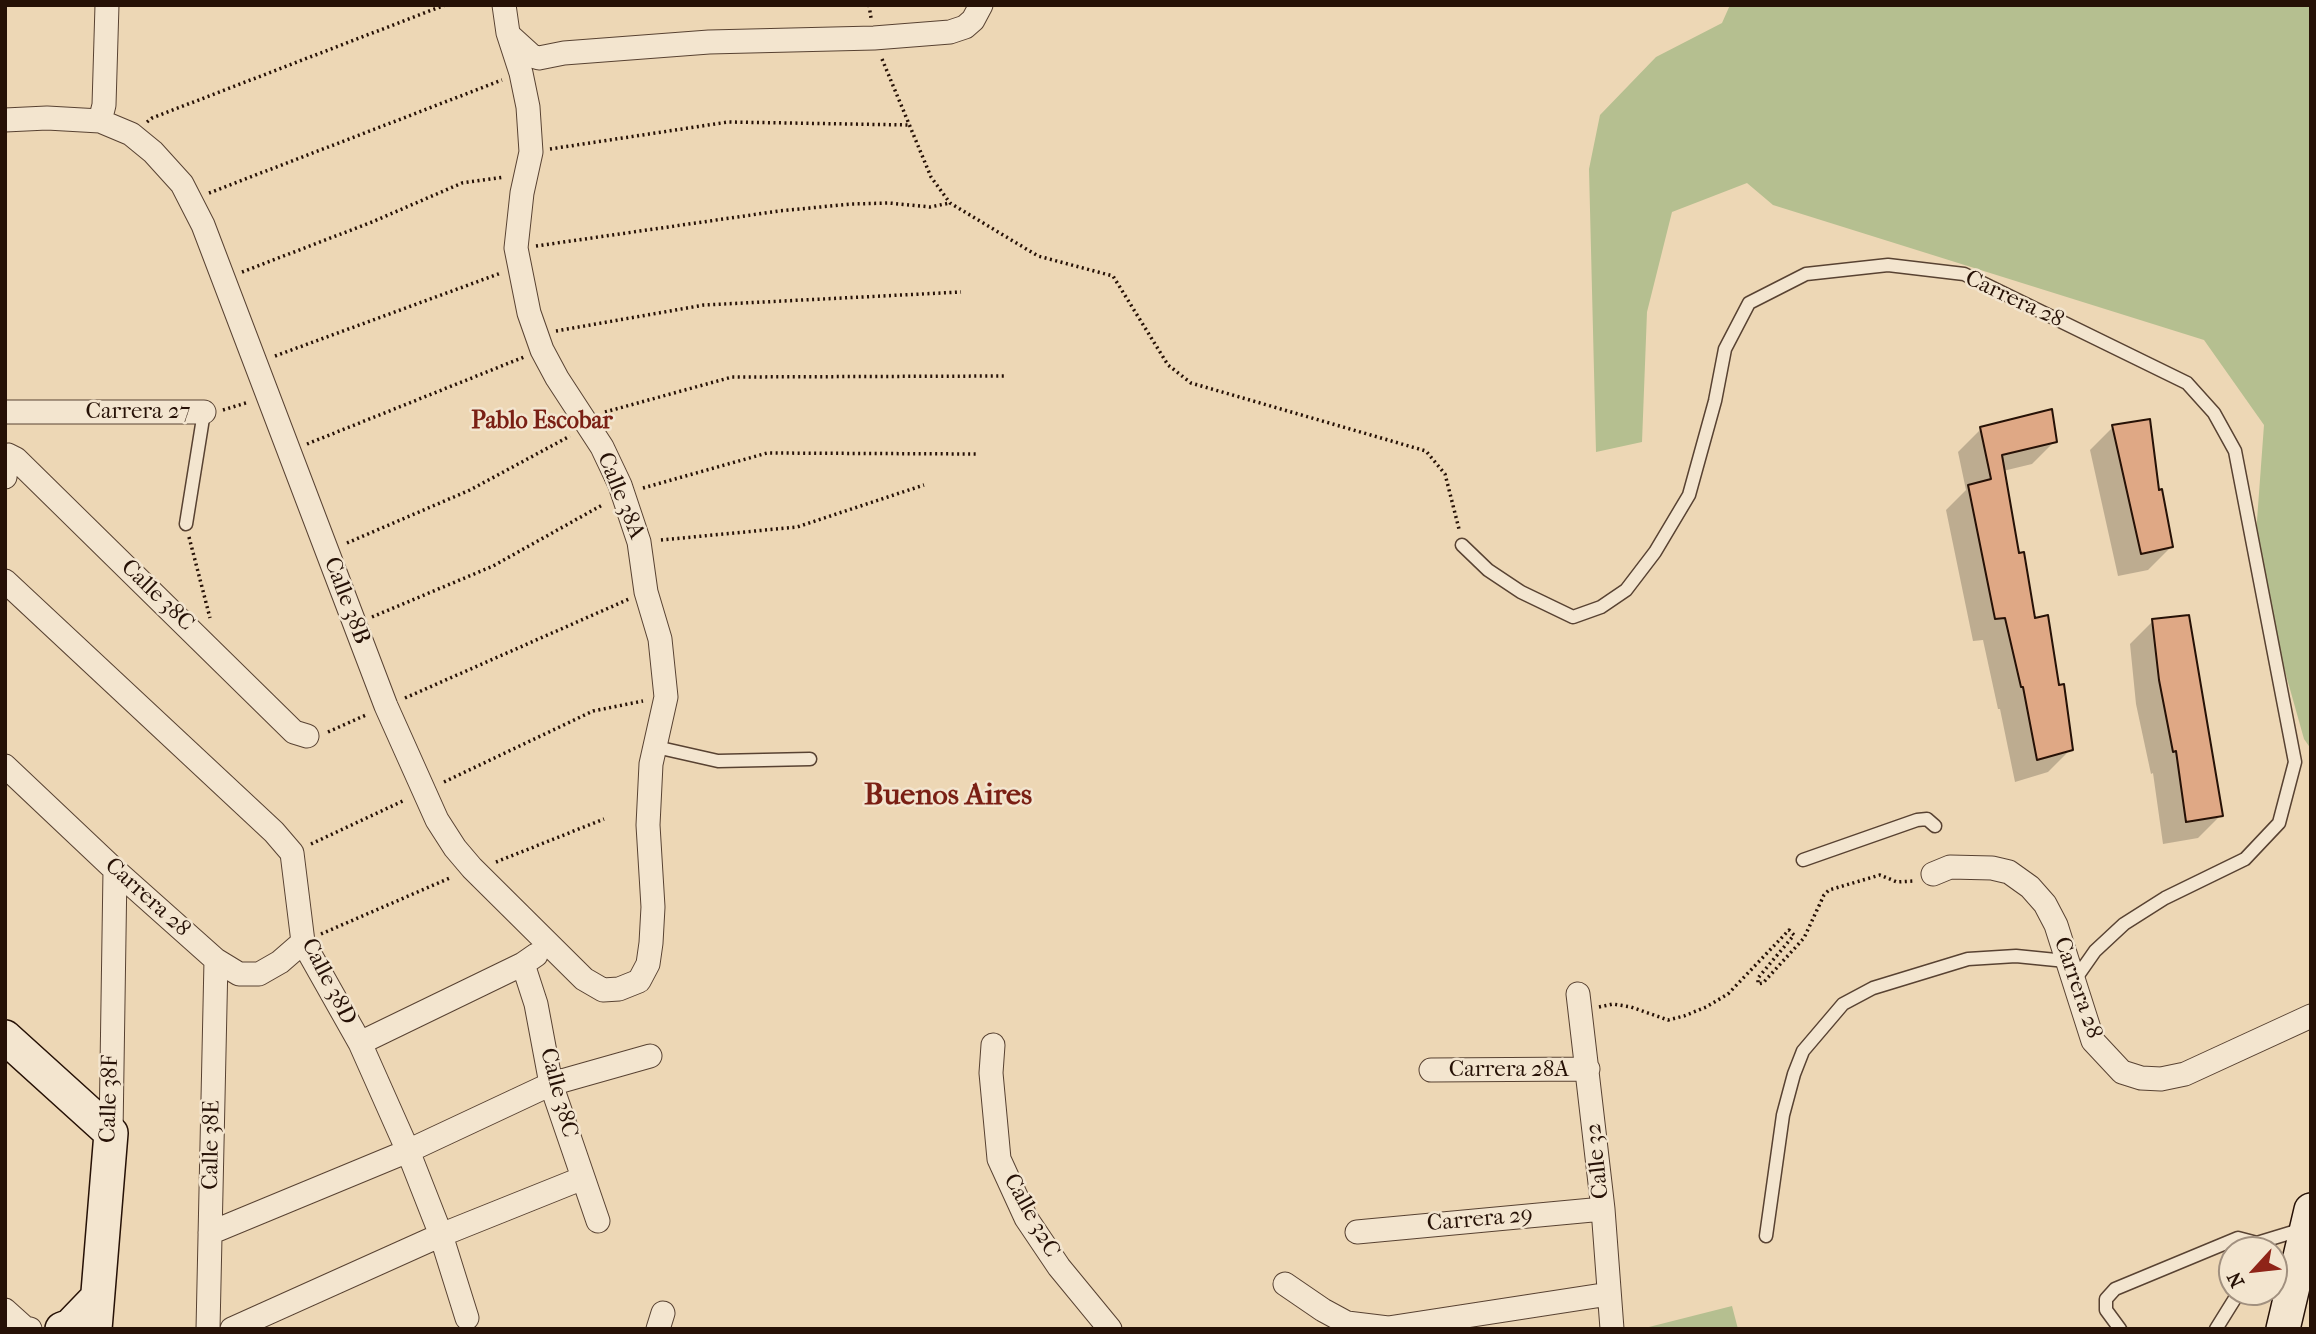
<!DOCTYPE html>
<style>
body{margin:0}
#map{position:relative;width:2316px;height:1334px;overflow:hidden;background:#edd7b5;font-family:"IM FELL French Canon",serif}
canvas{display:block}
.frame{position:absolute;inset:0;border:7px solid #261106;pointer-events:none}
.north{position:absolute;left:2218px;top:1236px;width:70px;height:70px;box-sizing:border-box;background:#f3e5cf;border:2px solid #a1907f;border-radius:50%;rotate:243deg;font-size:19px;font-weight:700;line-height:28px;text-align:center;color:#261106}
.north::after{content:'';display:block;margin:auto;width:24px;height:32px;background:#8f2418;clip-path:polygon(50% 0,100% 100%,50% 72%,0 100%)}
</style>
<div id="map">
<canvas width="2316" height="1334"></canvas>
<div class="frame"></div>
<div class="north">N</div>
</div>
<script>
const context = document.querySelector('canvas').getContext('2d');
context.lineJoin = 'round';
function fillPath(path, color) {
  context.fillStyle = color;
  context.fill(path, 'evenodd');
}
function toPath(rows) {
  const path = new Path2D();
  for (const r of rows) {
    path.moveTo(r[0], r[1]);
    for (let i = 2; i < r.length; i += 2) path.lineTo(r[i], r[i + 1]);
  }
  return path;
}
function strokePath(path, color, width, dash) {
  context.strokeStyle = color;
  context.lineWidth = width;
  context.lineCap = dash ? 'butt' : 'round';
  context.setLineDash(dash || []);
  context.stroke(path);
}
function label(font, color, halo, rows, align = 'center') {
  context.font = font + ' "IM FELL French Canon",serif';
  context.lineWidth = 5;
  context.setLineDash([]);
  context.textBaseline = 'middle';
  context.strokeStyle = halo;
  context.fillStyle = color;
  for (const [text, x, y, turn = 0] of rows) {
    context.save();
    context.translate(x, y);
    context.rotate((+turn || 0) * Math.PI / 180);
    context.textAlign = isNaN(turn) ? turn : align;
    if (halo) context.strokeText(text, 0, 0);
    context.fillText(text, 0, 0);
    context.restore();
  }
}
const green = toPath([
 [1730,5,2311,5,2311,749,2304,739,2254,561,2264,425,2204,340,1773,205,1747,183,1672,212,1647,312,1642,442,1596,452,1589,169,1600,115,1656,57,1722,23],
 [1732,1306,1738,1329,1641,1329]
]);
const shadow = toPath([
 [2113,427,2157,492,2171,547,2148,570,2118,576,2090,450],
 [1981,429,2055,441,2032,464,2003,471,2018,555,2033,620,2057,687,2071,749,2048,772,2015,782,2000,709,1998,709,1983,640,1973,641,1946,510,1966,490,1958,452],
 [2153,621,2221,815,2198,838,2163,844,2153,773,2151,774,2136,704,2130,644]
]);
const building = toPath([
 [2052,409,2057,442,2002,455,2019,553,2024,552,2035,618,2048,615,2059,685,2064,684,2073,750,2037,760,2023,687,2021,687,2005,618,1995,619,1968,485,1991,479,1980,427,2052,409],
 [2150,419,2159,490,2162,489,2173,547,2141,554,2112,425,2150,419],
 [2189,615,2223,816,2186,822,2176,751,2173,752,2159,680,2152,619,2189,615]
]);
const path = toPath([
 [869,5,871,18],
 [882,59,931,177,950,203,1038,256,1113,276,1168,365,1191,383,1426,451,1445,474,1459,529],
 [147,122,152,118,445,5],
 [550,149,728,122,910,125],
 [209,193,502,80],
 [536,246,779,211,851,204,889,203,930,207,950,203],
 [242,272,372,222,462,183,504,177],
 [556,331,704,305,961,292],
 [275,356,501,273],
 [223,410,249,402],
 [605,412,732,377,1004,376],
 [307,444,524,357],
 [643,488,767,453,976,454],
 [189,537,210,618],
 [661,540,797,527,924,485],
 [347,543,470,490,570,436],
 [372,617,493,566,604,504],
 [405,698,629,599],
 [328,732,366,715],
 [444,782,593,711,643,701],
 [311,844,405,800],
 [496,862,604,819],
 [321,934,452,877],
 [1599,1007,1613,1004,1631,1007,1668,1020,1684,1016,1706,1007,1728,994,1789,930,1794,935,1758,978,1758,984,1763,983,1804,938,1824,895,1829,890,1880,875,1897,882,1913,881]
]);
const lane = toPath([
 [186,524,204,412],
 [1462,545,1488,570,1521,592,1573,617,1601,607,1626,590,1655,552,1689,495,1715,401,1725,349,1749,303,1806,274,1888,265,1964,274,2187,383,2214,413,2235,451,2295,762,2279,823,2245,859,2165,898,2124,924,2095,951,2074,981],
 [656,747,718,761,810,759],
 [1803,860,1917,820,1927,819,1935,826],
 [1766,1236,1783,1115,1794,1074,1803,1051,1843,1004,1873,988,1968,959,2016,956,2066,961],
 [2120,1329,2106,1310,2106,1299,2115,1289,2238,1238,2257,1243,2303,1229],
 [2216,1329,2239,1292]
]);
const street = toPath([
 [510,36,532,56,539,58,564,53,709,42,874,38,950,32,965,27,973,20,981,5],
 [5,120,47,118,100,121,131,134,153,152,182,184,203,225,386,706,437,820,455,848,472,868,584,979,603,990,619,989,639,981,648,964,651,943,653,907,648,825,651,764,666,697,660,639,646,592,639,542,620,485,602,447,557,378,542,350,529,313,516,248,522,193,531,152,528,107,521,73,508,33,504,5],
 [100,121,104,105,107,5],
 [5,412,204,412],
 [5,477,8,455,16,459,294,732,307,736],
 [5,581,274,832,292,853,303,942,360,1043,408,1151,441,1235,467,1318],
 [5,766,115,870,216,960,239,974,259,974,280,962,303,942],
 [1933,874,1950,867,1992,868,2009,872,2030,887,2045,904,2056,925,2093,1041,2122,1072,2141,1078,2161,1079,2185,1074,2311,1016],
 [523,964,536,1004,551,1084,598,1221],
 [1578,994,1603,1209,1612,1329],
 [360,1043,523,964,536,955],
 [993,1045,991,1073,999,1159,1026,1218,1059,1267,1110,1329],
 [1431,1070,1588,1069],
 [111,1133,115,870],
 [1357,1232,1603,1209],
 [210,1233,408,1151,551,1084,650,1056],
 [1285,1284,1323,1310,1347,1323,1388,1328,1609,1294],
 [5,1310,25,1328,30,1329],
 [208,1329,216,960],
 [232,1329,441,1235,583,1178],
 [658,1329,663,1313]
]);
const secondary = toPath([
 [5,1037,111,1133,95,1329],
 [62,1329,70,1326,96,1299],
 [2283,1329,2311,1210]
]);
const streetNames = [
 ["Carrera 28",2014,300,25],
 ["Carrera 27",138,412],
 ["Calle 38A",620,496,68],
 ["Calle 38C",157,596,44],
 ["Calle 38B",346,601,69],
 ["Carrera 28",147,898,42],
 ["Calle 38D",328,982,63],
 ["Carrera 28",2077,988,71],
 ["Carrera 28A",1509,1070],
 ["Calle 38C",558,1093,75],
 ["Calle 38F",110,1099,-88],
 ["Calle 38E",212,1145,-89],
 ["Calle 32",1598,1161,-96],
 ["Calle 32C",1031,1216,61],
 ["Carrera 29",1480,1220,-5]
];
const neighbourhoodNames = [
 ["Pablo Escobar",542,422]
];
const districtNames = [
 ["Buenos Aires",948,797]
];
fillPath(green, '#b5bf90');
fillPath(shadow, '#0003');
fillPath(building, '#dfa885');
strokePath(building, '#261106', 2);
strokePath(lane, '#584232', 15);
strokePath(street, '#584232', 25);
strokePath(secondary, '#261106', 36);
strokePath(path, '#261106', 3.5, [2, 3.5]);
strokePath(lane, '#f3e5cf', 12);
strokePath(street, '#f3e5cf', 23);
strokePath(secondary, '#f3e5cf', 33);
label('23px', '#261106', '#f3e5cf', streetNames);
label('bold 24px', '#7a1f14', '#f3e5cf', neighbourhoodNames);
label('bold 30px', '#7a1f14', '#f3e5cf', districtNames);
</script>
